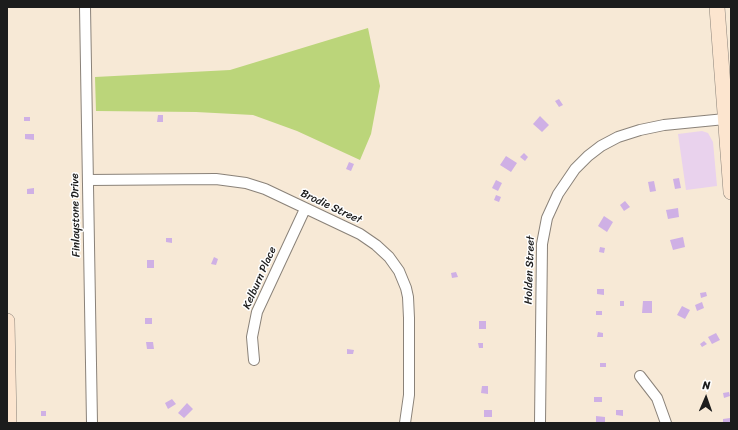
<!DOCTYPE html>
<style>
body{margin:0}
#map{position:relative;width:738px;height:430px;overflow:hidden;background:#f7e9d6;font-family:Sriracha,sans-serif}
canvas{display:block}
.frame{position:absolute;inset:0;border:8px solid #1c1c1c;pointer-events:none}
.north{position:absolute;left:686px;top:378px;width:40px;height:40px;-webkit-text-stroke:3px #fff;paint-order:stroke;rotate:2deg;font-size:11px;font-weight:700;line-height:16px;text-align:center;color:#1c1c1c}
.north::after{content:'';display:block;margin:auto;width:14px;height:18px;background:#1c1c1c;clip-path:polygon(50% 0,100% 100%,50% 72%,0 100%)}
</style>
<div id="map">
<canvas width="738" height="430"></canvas>
<div class="frame"></div>
<div class="north">N</div>
</div>
<script>
const context = document.querySelector('canvas').getContext('2d');
context.lineJoin = 'round';
function fillPath(path, color) {
  context.fillStyle = color;
  context.fill(path, 'evenodd');
}
function toPath(rows) {
  const path = new Path2D();
  for (const r of rows) {
    path.moveTo(r[0], r[1]);
    for (let i = 2; i < r.length; i += 2) path.lineTo(r[i], r[i + 1]);
  }
  return path;
}
function strokePath(path, color, width, dash) {
  context.strokeStyle = color;
  context.lineWidth = width;
  context.lineCap = dash ? 'butt' : 'round';
  context.setLineDash(dash || []);
  context.stroke(path);
}
function label(font, color, halo, rows, align = 'center') {
  context.font = font + ' Sriracha,sans-serif';
  context.lineWidth = 3;
  context.setLineDash([]);
  context.textBaseline = 'middle';
  context.strokeStyle = halo;
  context.fillStyle = color;
  for (const [text, x, y, turn = 0] of rows) {
    context.save();
    context.translate(x, y);
    context.rotate((+turn || 0) * Math.PI / 180);
    context.textAlign = isNaN(turn) ? turn : align;
    if (halo) context.strokeText(text, 0, 0);
    context.fillText(text, 0, 0);
    context.restore();
  }
}
const built = toPath([
 [702,131,708,133,713,142,717,186,686,190,678,134]
]);
const green = toPath([
 [368,28,380,86,371,134,360,160,297,131,253,115,196,112,96,111,95,77,230,70]
]);
const building = toPath([
 [559,99,563,105,559,107,555,101],
 [158,115,163,115,163,122,157,122],
 [540,116,549,125,542,132,533,124],
 [24,117,30,117,30,121,24,121],
 [25,134,34,134,34,140,25,139],
 [524,153,528,157,525,161,520,157],
 [506,156,517,163,511,172,500,165],
 [349,162,354,164,351,171,346,169],
 [679,178,681,188,675,189,673,179],
 [496,180,502,183,498,191,492,188],
 [654,181,656,191,650,192,648,182],
 [34,188,34,194,27,194,27,189],
 [496,195,501,197,499,202,494,200],
 [625,201,630,207,624,211,620,205],
 [678,208,679,217,668,219,666,210],
 [604,216,613,222,607,232,598,226],
 [683,237,685,247,673,250,670,240],
 [166,238,172,238,172,243,166,242],
 [600,247,605,248,604,253,599,252],
 [214,257,218,259,216,265,211,264],
 [147,260,154,260,154,268,147,268],
 [456,272,458,277,452,278,451,273],
 [597,289,604,289,604,295,597,294],
 [706,292,707,296,701,298,700,293],
 [620,301,624,301,624,306,620,306],
 [643,301,652,301,652,313,642,313],
 [702,302,704,308,697,311,695,305],
 [682,306,690,310,685,319,677,315],
 [596,311,602,311,602,315,596,315],
 [145,318,152,318,152,324,145,324],
 [479,321,486,321,486,329,479,329],
 [598,332,603,333,603,337,597,337],
 [716,333,720,340,712,344,708,337],
 [704,341,707,344,702,347,700,344],
 [146,342,153,342,154,349,147,349],
 [478,343,483,343,483,348,479,348],
 [347,349,354,350,353,354,347,354],
 [600,363,606,363,606,367,600,367],
 [482,386,488,386,488,394,481,393],
 [729,392,730,396,724,398,723,393],
 [594,397,602,397,602,402,594,402],
 [172,399,176,404,168,409,165,403],
 [187,403,193,409,184,418,178,413],
 [484,410,492,410,492,417,484,417],
 [616,410,623,410,623,416,616,415],
 [41,411,46,411,46,416,41,416],
 [596,416,605,417,605,423,596,423],
 [730,418,731,422,723,423,723,419]
]);
const street = toPath([
 [85,7,92,423],
 [88,180,216,179,246,183,265,189,360,234,376,245,389,257,399,271,406,288,408,297,409,318,409,395,405,423],
 [254,360,252,337,257,312,305,209],
 [640,376,657,398,666,423],
 [540,423,542,244,547,218,558,194,575,169,588,156,601,146,618,137,640,130,664,125,725,119]
]);
const secondary = toPath([
 [717,7,731,192],
 [7,321,9,423]
]);
const streetNames = [
 ["Brodie Street",331,207,25],
 ["Finlaystone Drive",76,215,-91],
 ["Holden Street",530,270,-88],
 ["Kelburn Place",260,278,-66]
];
fillPath(built, '#e9d2ed');
fillPath(green, '#bbd57a');
fillPath(building, '#cfb0e5');
strokePath(street, '#8a8279', 12);
strokePath(secondary, '#8a8279', 16);
strokePath(street, '#fff', 10);
strokePath(secondary, '#fce5cf', 15);
label('11px', '#1c1c1c', '#fff', streetNames);
</script>
